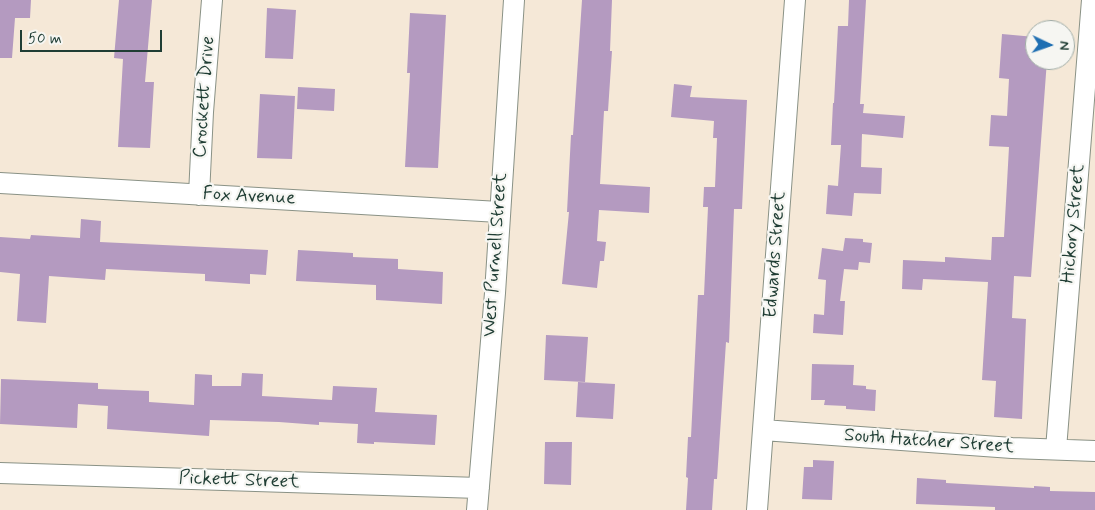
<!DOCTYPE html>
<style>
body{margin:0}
#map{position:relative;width:1095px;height:510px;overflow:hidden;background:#f5e8d7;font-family:Mynerve,sans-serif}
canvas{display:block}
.north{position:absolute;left:1025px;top:20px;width:50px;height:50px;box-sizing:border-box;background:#f6f6f2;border:1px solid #a0aca6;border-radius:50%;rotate:93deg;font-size:14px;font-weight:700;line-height:20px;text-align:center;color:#1f3d34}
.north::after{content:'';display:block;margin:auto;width:18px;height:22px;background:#1f6fb2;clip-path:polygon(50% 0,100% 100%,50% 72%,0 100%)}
.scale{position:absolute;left:20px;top:30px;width:142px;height:22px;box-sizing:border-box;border:2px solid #1f3d34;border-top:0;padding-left:6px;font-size:15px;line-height:18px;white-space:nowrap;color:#1f3d34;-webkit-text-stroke:4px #f6f6f2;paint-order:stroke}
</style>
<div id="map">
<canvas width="1095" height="510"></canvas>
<div class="north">N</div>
<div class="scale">50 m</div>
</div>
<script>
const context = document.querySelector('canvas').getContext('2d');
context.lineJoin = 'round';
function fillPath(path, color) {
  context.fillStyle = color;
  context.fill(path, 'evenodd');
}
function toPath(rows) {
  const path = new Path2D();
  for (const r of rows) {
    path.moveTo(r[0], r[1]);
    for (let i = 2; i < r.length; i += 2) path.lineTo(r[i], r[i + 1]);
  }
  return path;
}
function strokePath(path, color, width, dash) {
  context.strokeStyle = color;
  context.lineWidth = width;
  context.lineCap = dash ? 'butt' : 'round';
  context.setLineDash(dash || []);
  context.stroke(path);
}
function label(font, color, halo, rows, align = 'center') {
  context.font = font + ' Mynerve,sans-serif';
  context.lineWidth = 4.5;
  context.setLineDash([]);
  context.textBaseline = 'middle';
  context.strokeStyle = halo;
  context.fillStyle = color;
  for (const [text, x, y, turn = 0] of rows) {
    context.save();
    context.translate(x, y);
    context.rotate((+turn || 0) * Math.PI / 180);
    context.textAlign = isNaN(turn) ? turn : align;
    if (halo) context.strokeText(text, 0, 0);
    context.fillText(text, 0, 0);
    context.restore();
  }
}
const building = toPath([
 [0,0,31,0,30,18,15,18,12,58,0,58],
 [119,0,152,0,145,82,154,82,150,148,118,147,123,59,114,58],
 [582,0,612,0,610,51,612,51,608,111,604,111,600,184,650,187,649,213,599,210,597,241,606,242,604,261,600,261,597,288,562,284,569,212,567,212,571,135,573,135],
 [849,0,866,0,860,104,864,104,863,113,905,116,903,138,862,134,861,167,882,168,881,194,854,193,852,216,826,214,828,185,838,186,841,145,831,145,833,103,834,103,838,26,848,26],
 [267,8,296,10,293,59,265,58],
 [410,13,446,15,438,168,405,167,410,73,407,73],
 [1002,34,1035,37,1035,60,1047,60,1031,277,1014,276,1012,318,1026,319,1022,419,994,417,996,381,982,380,988,282,923,279,922,290,902,289,903,260,945,262,945,257,991,260,992,237,1004,237,1009,147,989,146,991,115,1007,116,1009,79,999,78],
 [674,84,692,86,690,97,747,100,742,209,734,209,729,343,726,342,717,479,714,479,712,510,686,510,688,478,686,477,688,437,691,437,698,295,704,295,708,207,703,207,704,187,715,187,717,138,713,138,714,121,671,117],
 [298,87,335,89,334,111,297,109],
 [260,94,295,96,292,159,257,158],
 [81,219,101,221,100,242,268,250,266,275,250,274,250,284,205,281,205,274,106,269,105,280,49,276,46,323,17,321,20,274,0,272,0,237,30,239,31,235,80,238],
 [845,238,863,239,863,242,872,243,870,263,859,262,858,270,844,269,840,301,845,301,843,335,813,333,814,314,824,315,826,280,818,279,822,248,843,251],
 [298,250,353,253,353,257,398,259,398,269,443,272,442,304,376,300,376,285,296,281],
 [546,335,588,337,585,382,544,380],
 [812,364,854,365,853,385,866,386,866,389,876,390,875,411,846,409,846,406,824,405,825,400,811,400],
 [242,373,263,374,262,396,332,400,333,386,377,388,375,412,437,415,435,445,374,442,374,444,357,443,358,424,319,422,319,425,279,422,210,420,209,436,107,429,108,406,78,404,77,428,0,424,1,379,98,383,98,389,149,391,149,402,194,405,195,374,212,375,212,386,241,386],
 [578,382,615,384,613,419,576,417],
 [545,442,572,442,571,485,544,484],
 [813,460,834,461,832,500,802,499,804,467,813,467],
 [917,478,946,480,946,483,1034,488,1034,486,1050,487,1050,491,1095,492,1095,510,995,510,995,507,916,504]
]);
const minor = toPath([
 [0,183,499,212],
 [199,195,203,112,212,0],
 [763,430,1012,448,1095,451],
 [1056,449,1092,0],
 [0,473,479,488],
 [477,510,495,293,514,0],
 [757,510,795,0]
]);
const streetNames = [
 ["Crockett Drive",205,97,-86],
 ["Fox Avenue",249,197,3],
 ["Hickory Street",1074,224,-85],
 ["West Purnell Street",496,255,-86],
 ["Edwards Street",776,255,-86],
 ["South Hatcher Street",929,442,4],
 ["Pickett Street",239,481,2]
];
fillPath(building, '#b49ac0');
strokePath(minor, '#8a9286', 22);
strokePath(minor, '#fff', 20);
label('19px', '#1f3d34', '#f6f6f2', streetNames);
</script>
